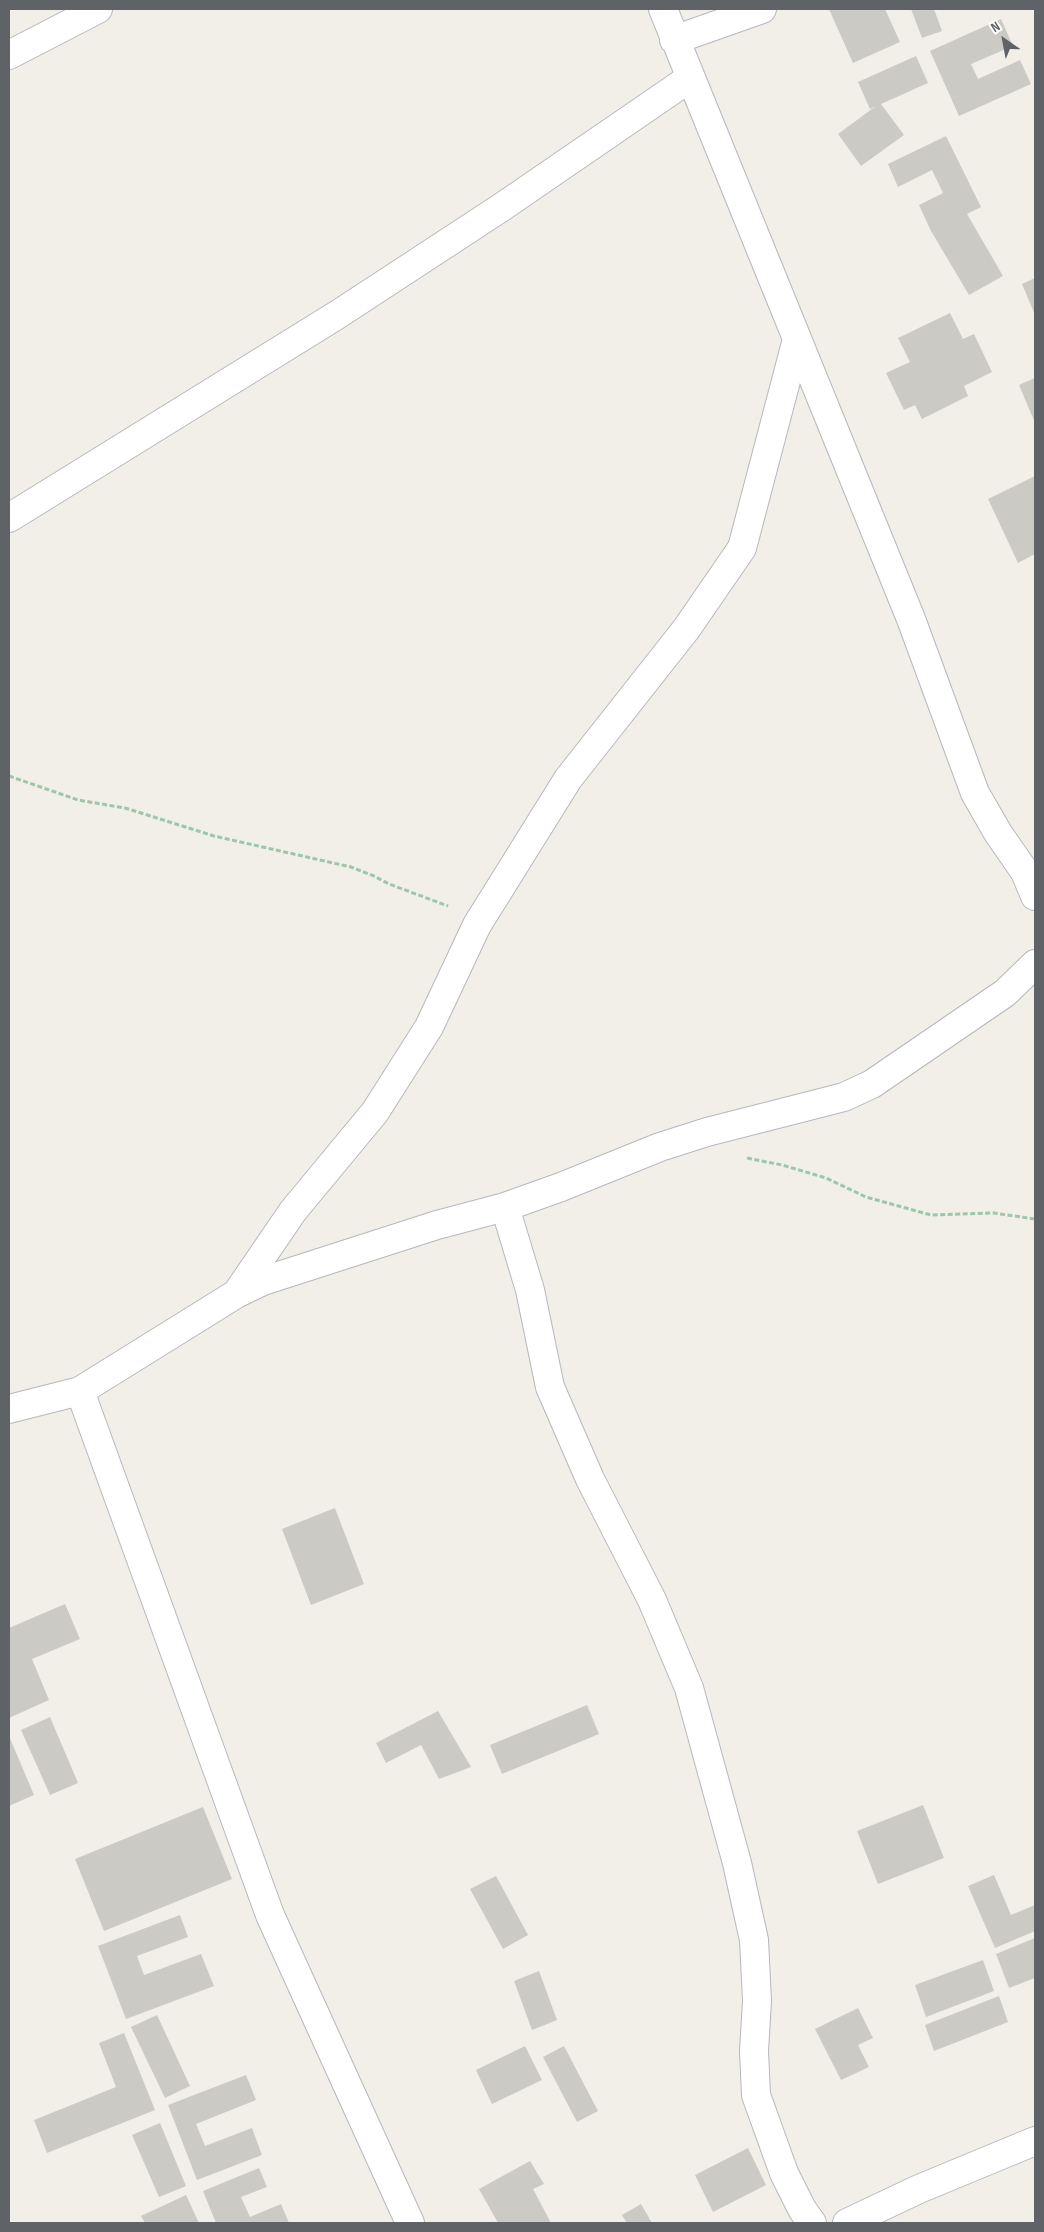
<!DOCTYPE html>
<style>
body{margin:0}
#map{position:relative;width:1044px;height:2232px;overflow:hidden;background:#f1efe8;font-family:"Sofia Sans Condensed",sans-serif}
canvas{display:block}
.frame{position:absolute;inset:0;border:10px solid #5f6368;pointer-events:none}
.north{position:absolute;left:979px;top:15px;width:50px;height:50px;-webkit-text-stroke:4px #fff;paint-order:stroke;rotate:327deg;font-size:14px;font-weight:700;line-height:20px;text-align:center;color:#5f6368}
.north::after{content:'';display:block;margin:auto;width:18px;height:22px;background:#5f6368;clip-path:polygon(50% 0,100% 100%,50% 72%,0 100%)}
</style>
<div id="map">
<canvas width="1044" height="2232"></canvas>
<div class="frame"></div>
<div class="north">N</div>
</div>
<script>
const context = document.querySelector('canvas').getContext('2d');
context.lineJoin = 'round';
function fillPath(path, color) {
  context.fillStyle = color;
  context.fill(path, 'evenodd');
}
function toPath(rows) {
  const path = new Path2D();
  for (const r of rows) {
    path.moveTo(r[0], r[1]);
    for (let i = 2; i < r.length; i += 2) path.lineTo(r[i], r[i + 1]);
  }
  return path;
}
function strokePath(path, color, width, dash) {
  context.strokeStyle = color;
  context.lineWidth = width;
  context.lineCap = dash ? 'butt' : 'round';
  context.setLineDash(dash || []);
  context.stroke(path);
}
const building = toPath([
 [829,9,885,9,900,42,853,63],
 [911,9,934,9,942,31,922,38],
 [1001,19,1013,46,971,64,978,79,1020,60,1031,84,959,116,930,51],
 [916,56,928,83,881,104,904,135,861,166,838,134,876,106,870,109,858,82],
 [946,136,981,207,967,214,1003,276,969,295,931,231,919,205,943,193,932,170,898,187,888,164],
 [1035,278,1035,315,1022,284],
 [950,313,963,339,974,334,992,372,964,386,968,396,922,419,915,405,904,410,886,373,910,362,898,338],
 [1035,378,1035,423,1019,385],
 [1035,476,1035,554,1018,563,988,499],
 [335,1508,364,1584,311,1605,282,1529],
 [65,1604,80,1639,32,1659,49,1700,9,1718,9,1628],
 [587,1705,599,1734,502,1774,490,1745],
 [438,1711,471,1767,439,1779,421,1745,386,1763,376,1743],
 [50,1717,78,1783,50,1795,21,1730],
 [9,1736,34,1795,9,1806],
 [923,1805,944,1858,878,1884,857,1831],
 [203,1807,232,1879,104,1931,75,1859],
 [994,1875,1011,1915,1035,1905,1035,1931,995,1948,968,1886],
 [496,1876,528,1935,503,1949,470,1889],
 [180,1915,188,1937,137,1956,144,1975,201,1954,214,1986,126,2019,98,1946],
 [1035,1938,1035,1978,1009,1988,996,1954],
 [983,1960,994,1991,926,2017,915,1985],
 [539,1971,557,2020,532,2030,514,1981],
 [999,1996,1008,2022,934,2051,925,2025],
 [858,2008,873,2038,858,2045,869,2067,841,2080,815,2029],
 [157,2015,190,2086,165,2098,131,2027],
 [124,2033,155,2110,47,2153,34,2120,116,2087,99,2043],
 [525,2046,542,2080,492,2104,476,2070],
 [564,2046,598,2111,577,2122,543,2057],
 [246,2075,256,2100,196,2124,205,2146,252,2128,262,2155,197,2180,168,2105],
 [160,2123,186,2186,159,2197,132,2135],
 [748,2148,766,2185,713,2212,695,2175],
 [530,2161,544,2184,533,2189,551,2223,498,2223,479,2189],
 [259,2168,267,2187,241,2197,250,2217,281,2204,289,2223,216,2223,203,2191],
 [186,2195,199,2223,145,2223,141,2216],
 [641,2204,652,2223,627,2223,622,2215]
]);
const path = toPath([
 [9,776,78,800,125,808,214,836,351,867,374,876,389,884,448,906],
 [747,1158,782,1165,826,1178,866,1197,931,1215,994,1213,1035,1219]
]);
const minor = toPath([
 [663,9,911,619,975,793,998,833,1025,872,1035,896],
 [674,40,762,9],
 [9,55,98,9],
 [9,518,337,315,502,207,690,78],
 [505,1207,530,1290,550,1387,590,1479,652,1600,689,1688,737,1863,754,1940,757,2001,754,2051,756,2095,784,2173,802,2209,812,2223],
 [237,1293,293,1211,375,1112,429,1027,477,925,568,779,687,628,742,548,797,339],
 [80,1391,270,1915,410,2223],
 [9,1409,80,1391,236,1294,263,1281,437,1225,505,1207,561,1187,660,1147,707,1132,844,1097,872,1084,1005,993,1035,964],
 [847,2223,919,2189,1035,2141]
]);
fillPath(building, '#cccac5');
strokePath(minor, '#b5b8bc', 30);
strokePath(path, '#9cc7a9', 3, [5, 2.5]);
strokePath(minor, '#fff', 28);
</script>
